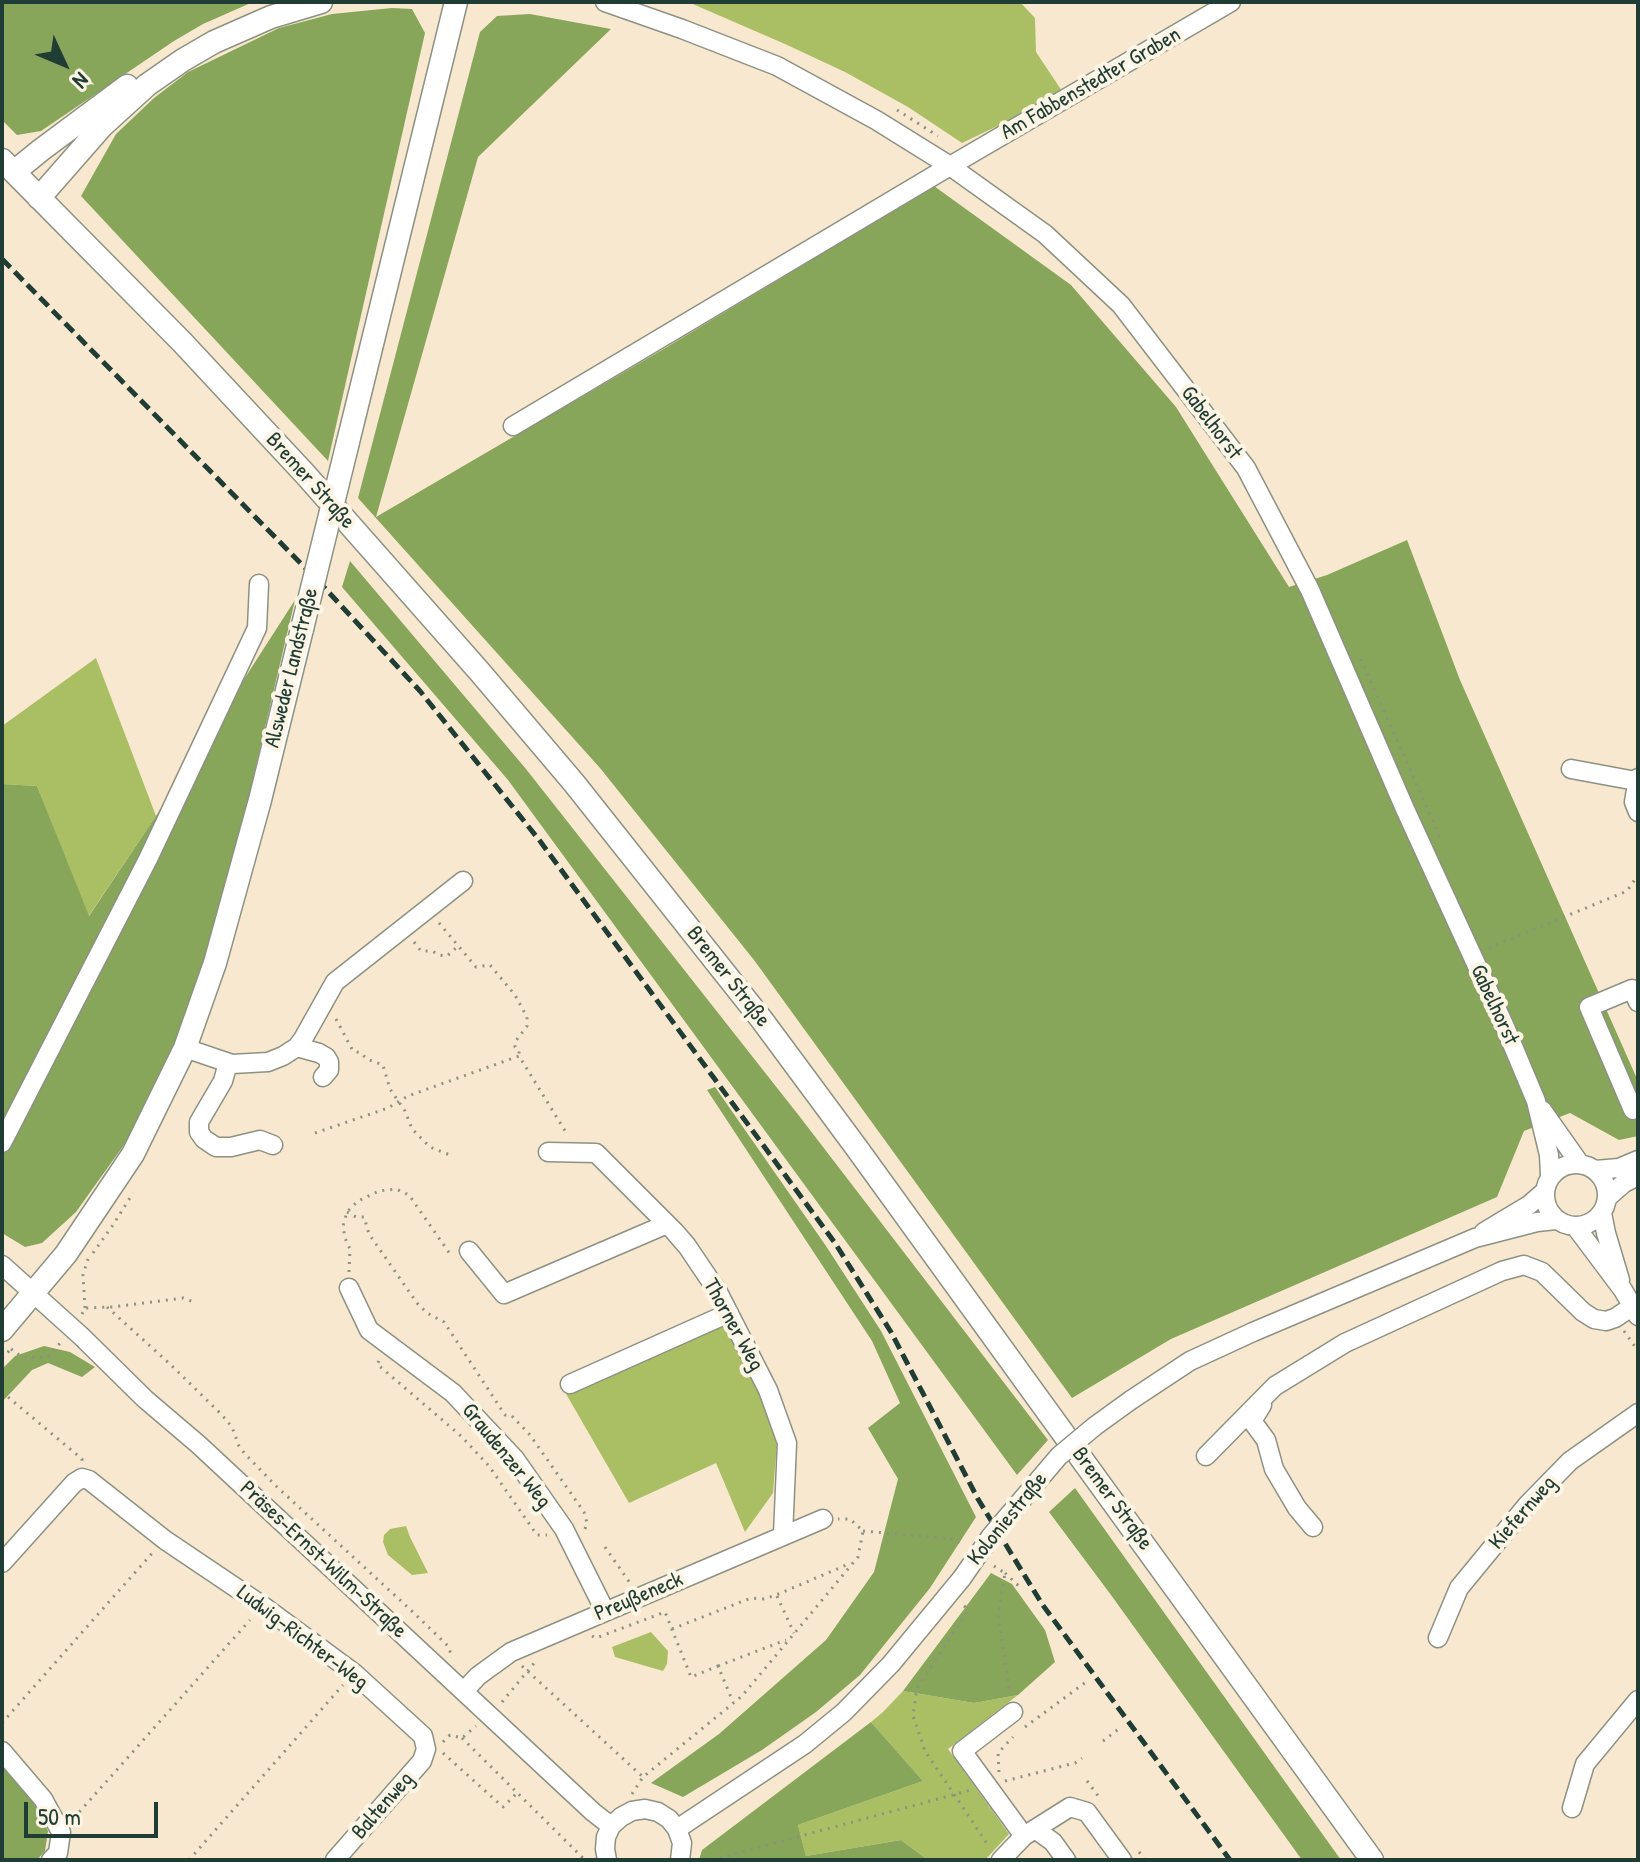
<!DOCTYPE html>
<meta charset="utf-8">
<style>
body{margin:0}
#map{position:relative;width:1640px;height:1862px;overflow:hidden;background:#f8e8d0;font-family:"Patrick Hand",sans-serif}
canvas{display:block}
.frame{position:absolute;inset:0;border:4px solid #1f3d34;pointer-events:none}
.north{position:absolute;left:24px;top:24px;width:80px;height:80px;-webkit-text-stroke:6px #fcf5e5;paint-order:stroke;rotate:134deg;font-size:22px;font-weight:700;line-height:32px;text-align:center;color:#1f3d34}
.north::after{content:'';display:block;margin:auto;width:28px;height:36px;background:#1f3d34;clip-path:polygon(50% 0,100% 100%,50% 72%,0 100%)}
.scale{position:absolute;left:24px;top:1802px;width:134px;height:36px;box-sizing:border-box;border:4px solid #1f3d34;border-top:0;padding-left:10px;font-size:24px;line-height:28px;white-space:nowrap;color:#1f3d34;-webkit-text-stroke:6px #fcf5e5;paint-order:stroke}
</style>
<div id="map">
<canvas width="1640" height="1862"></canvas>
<div class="frame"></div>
<div class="north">N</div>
<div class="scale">50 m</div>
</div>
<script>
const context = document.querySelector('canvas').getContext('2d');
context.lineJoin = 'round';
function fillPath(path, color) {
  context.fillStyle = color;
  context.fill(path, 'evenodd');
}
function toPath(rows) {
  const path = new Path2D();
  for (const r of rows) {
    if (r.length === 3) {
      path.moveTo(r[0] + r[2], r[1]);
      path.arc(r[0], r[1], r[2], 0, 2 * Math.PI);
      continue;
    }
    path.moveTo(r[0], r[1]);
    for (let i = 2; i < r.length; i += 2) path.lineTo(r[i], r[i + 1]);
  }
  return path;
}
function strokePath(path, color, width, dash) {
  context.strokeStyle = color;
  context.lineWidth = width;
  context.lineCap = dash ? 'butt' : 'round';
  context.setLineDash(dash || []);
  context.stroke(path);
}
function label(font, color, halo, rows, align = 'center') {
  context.font = font + ' "Patrick Hand",sans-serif';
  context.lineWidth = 8;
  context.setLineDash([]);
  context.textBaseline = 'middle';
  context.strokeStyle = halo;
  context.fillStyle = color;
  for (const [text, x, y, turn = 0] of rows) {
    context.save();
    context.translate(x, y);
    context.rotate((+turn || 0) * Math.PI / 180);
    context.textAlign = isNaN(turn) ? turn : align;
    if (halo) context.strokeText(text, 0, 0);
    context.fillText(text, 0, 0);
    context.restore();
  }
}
const green = toPath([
 [688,2,1020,2,1035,18,1036,52,1064,94,962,143,908,107,845,72,785,44],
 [96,658,156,816,88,917,37,786,2,784,2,726],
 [725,1320,761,1396,777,1442,773,1493,745,1532,716,1463,629,1503,565,1392],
 [406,1526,410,1537,428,1573,412,1575,388,1555,383,1542,384,1535,390,1529],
 [651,1632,668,1651,667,1664,663,1671,615,1657,612,1647],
 [903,1691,974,1703,1018,1695,948,1749,1009,1834,985,1860,928,1860,901,1840,806,1856,798,1825,923,1781,871,1722,883,1712]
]);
const forest = toPath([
 [2,2,253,2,203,24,174,41,41,131,17,135,2,120],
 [392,8,412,9,425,33,328,461,81,196,116,134,154,98,188,72,279,28,332,14],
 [530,14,611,29,478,157,376,517,662,350,934,186,1071,285,1176,407,1289,587,1327,575,1407,540,1460,680,1638,1081,1638,1136,1619,1140,1570,1113,1524,1131,1497,1197,1171,1339,1072,1398,754,960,600,768,358,498,480,32,497,16],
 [350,561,526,769,800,1117,1048,1440,1017,1475,508,780,342,587],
 [295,600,210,961,177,1052,126,1142,76,1212,42,1243,25,1247,2,1233,2,784,37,786,89,916,156,816],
 [715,1087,826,1246,881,1331,976,1517,930,1588,860,1675,816,1712,762,1750,683,1797,651,1783,719,1734,826,1640,874,1572,898,1479,868,1428,900,1403,872,1341,707,1090],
 [44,1346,70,1352,95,1367,82,1377,48,1363,32,1370,2,1402,2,1369,15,1356],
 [1075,1488,1341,1860,1302,1860,1111,1595,1049,1512],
 [991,1573,1012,1584,1045,1630,1055,1662,1018,1695,974,1703,903,1691],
 [871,1722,923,1781,798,1825,806,1856,901,1840,928,1860,699,1860,702,1850],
 [2,1761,36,1806,48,1831,45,1851,37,1860,2,1860]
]);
const path = toPath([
 [897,110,938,136],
 [1361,659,1442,842],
 [439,923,476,967,490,965,515,995,527,1017,527,1026,515,1042,515,1047,519,1051,519,1056],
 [414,942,421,951,432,951,439,955,447,956,457,947],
 [1489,948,1627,891,1638,875],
 [336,1019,353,1051,361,1053,367,1059,383,1065,390,1089,405,1111,412,1129,430,1147,450,1155],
 [315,1133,388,1108,408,1096,519,1056,567,1134],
 [347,1212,356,1217,364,1217,369,1234,417,1303,427,1313,444,1322,505,1415,511,1415,530,1435,584,1512,587,1523,585,1529],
 [93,1253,113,1225,133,1193],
 [349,1272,350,1249,345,1238,343,1226,347,1212,358,1201,379,1191,396,1189,409,1195,450,1254],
 [107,1307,171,1365,222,1415,232,1427,239,1446,245,1454,276,1486,414,1613,448,1646,451,1654],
 [85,1308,83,1275,88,1259],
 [82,1314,85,1308,112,1307,183,1298,194,1302],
 [1624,1331,1638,1351],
 [11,1349,22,1357,47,1358,61,1342],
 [2,1358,11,1349],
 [379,1361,377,1364,461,1436,489,1466,537,1535,547,1535],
 [2,1392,82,1459,82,1462],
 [863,1531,954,1539,964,1546],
 [605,1547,630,1583],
 [994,1566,1005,1573,998,1615,1010,1695],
 [1005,1573,1021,1588],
 [777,1596,794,1633],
 [964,1606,967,1608,967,1612,917,1688,913,1716,925,1751,988,1845],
 [672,1629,751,1598,764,1599,776,1595,851,1563],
 [592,1636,596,1638,665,1612,691,1677,718,1666,733,1702],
 [522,1666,643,1777],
 [718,1666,786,1640],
 [502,1702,535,1662],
 [2,1723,154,1551],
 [1025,1727,1086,1682],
 [462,1738,585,1860],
 [1103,1741,1120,1728],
 [443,1742,450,1735,462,1738,476,1726],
 [443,1753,503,1807,517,1793],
 [999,1772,998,1753,1013,1737],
 [1005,1781,1075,1763,1082,1758],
 [1087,1781,1099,1797],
 [632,1794,643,1777,742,1696,858,1557,863,1531,850,1519,838,1519],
 [74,1818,250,1620],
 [1139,1852,1145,1860],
 [189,1860,343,1685],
 [712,1860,971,1790]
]);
const minor = toPath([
 [605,2,682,29,777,66,876,120,950,166,1045,234,1121,305,1246,468,1310,590,1405,809,1505,1027,1536,1101,1549,1155,1550,1176],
 [513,426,950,166,1231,2],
 [1571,769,1636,781],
 [1638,778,1634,802,1638,812],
 [1638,1002,1632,989,1589,1007,1633,1110,1638,1108],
 [297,1047,319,1053,326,1057,329,1062,329,1070,323,1077],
 [185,1048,232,1064,268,1062,283,1056,297,1047,303,1039,335,982,463,881],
 [228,1063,223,1081,199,1122,199,1132,204,1139,216,1147,231,1147,260,1140,273,1145],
 [1542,1110,1580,1164],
 [2,1143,148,859,257,628,259,584],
 [548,1152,596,1153,674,1231,687,1246,718,1292,768,1390,787,1443,783,1535],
 [1576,1195,31],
 [1595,1170,1619,1168,1638,1160],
 [1607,1198,1624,1183,1638,1176],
 [1602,1213,1606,1233,1620,1280],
 [1575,1226,1623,1290,1638,1316],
 [1484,1232,1529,1205,1544,1192],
 [469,1251,504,1294,667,1224],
 [2,1265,81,1336,145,1399,199,1445,593,1812,611,1826],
 [349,1288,369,1330,453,1393,515,1459,564,1529,605,1611],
 [570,1384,729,1313],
 [1131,1400,1190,1361,1253,1332,1475,1238,1537,1222,1556,1220],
 [1262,1405,1252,1421,1266,1440,1274,1469,1297,1508,1313,1527],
 [1206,1456,1275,1386,1345,1343,1502,1271,1524,1265,1542,1272,1583,1312,1594,1319,1606,1321,1615,1318,1633,1306],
 [2,1563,74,1483,82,1478,89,1480,165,1540,263,1606,354,1673,423,1736,426,1749,422,1761,335,1860],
 [1438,1638,1459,1588,1528,1504,1570,1461,1638,1413],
 [464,1691,478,1676,511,1652,823,1519],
 [1013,1712,962,1751,1024,1836],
 [2,1751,43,1799,61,1832,58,1853,51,1860],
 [1572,1808,1585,1764,1638,1700],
 [677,1829,805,1744,844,1712,891,1664,962,1578],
 [1035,1829,1053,1842,1066,1860],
 [607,1860,605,1849,606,1837,611,1826,621,1817,632,1811,645,1809,658,1812,669,1819,677,1829,682,1843,680,1860],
 [1001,1860,1024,1836,1070,1807,1087,1812,1122,1860]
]);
const major = toPath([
 [2,160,182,342,305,474,479,671,574,783,762,1020,856,1147,1372,1860],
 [14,172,41,150,127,86],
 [39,198,102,126,147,85,183,60,214,42,271,17,321,2],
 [348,442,456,2],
 [2,1330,66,1254,133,1154,185,1048,215,963,260,800,302,629]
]);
const rail = toPath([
 [2,259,322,585,420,691,540,841,835,1243,891,1332,978,1499,1042,1604,1230,1860]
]);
const minorBridge = toPath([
 [962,1578,991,1536,1059,1456,1095,1426,1131,1400]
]);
const majorBridge = toPath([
 [302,629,348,442]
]);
const streetNames = [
 ["Am Fabbenstedter Graben",1091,84,-30],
 ["Gabelhorst",1211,423,53],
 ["Bremer Straße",310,481,48],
 ["Alsweder Landstraße",292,668,-76],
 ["Bremer Straße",728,977,52],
 ["Gabelhorst",1494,1005,65],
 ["Thorner Weg",733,1325,61],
 ["Graudenzer Weg",506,1456,51],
 ["Bremer Straße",1112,1499,54],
 ["Kiefernweg",1523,1513,-49],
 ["Koloniestraße",1008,1519,-51],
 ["Präses-Ernst-Wilm-Straße",323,1560,43],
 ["Preußeneck",639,1597,-23],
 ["Ludwig-Richter-Weg",302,1638,37],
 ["Baltenweg",383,1806,-49]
];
fillPath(green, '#aabf63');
fillPath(forest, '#87a659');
strokePath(minor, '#8c9282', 21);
strokePath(major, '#8c9282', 25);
strokePath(path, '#8c9282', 3, [2, 6]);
strokePath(minor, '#fff', 18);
strokePath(major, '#fff', 22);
strokePath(rail, '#1f3d34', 5, [12, 6]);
strokePath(minorBridge, '#8c9282', 21, []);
strokePath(majorBridge, '#8c9282', 25, []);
strokePath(minorBridge, '#fff', 18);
strokePath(majorBridge, '#fff', 22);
label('22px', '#1f3d34', '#fcf5e5', streetNames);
</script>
